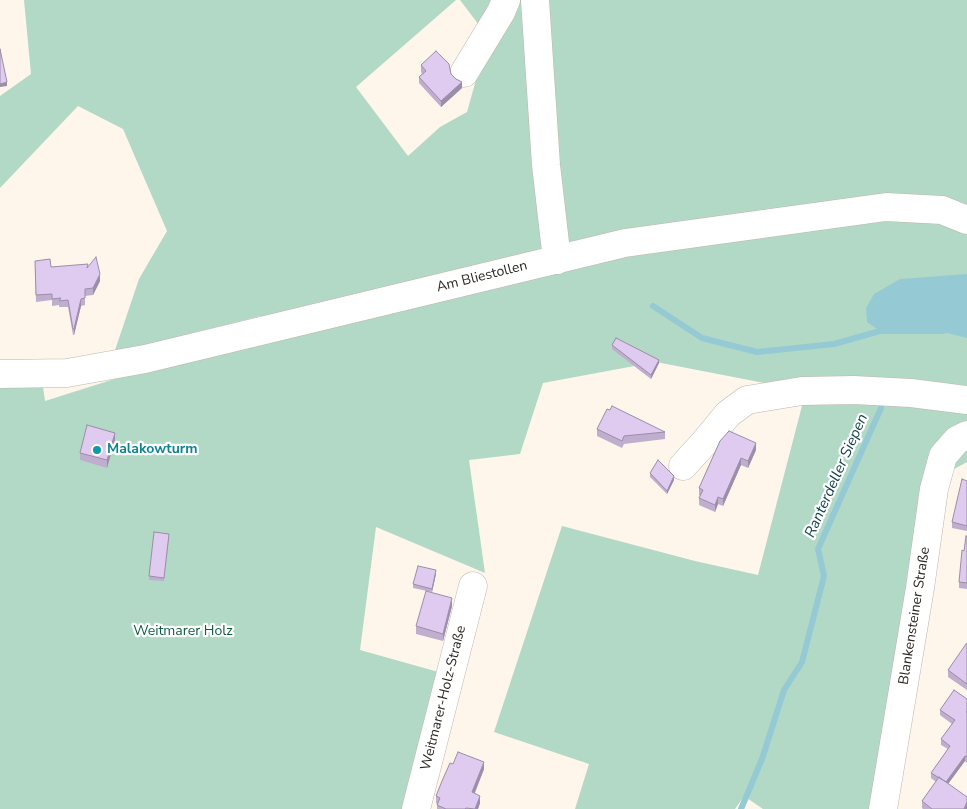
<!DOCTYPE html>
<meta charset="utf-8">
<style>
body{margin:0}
canvas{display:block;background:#fef5eb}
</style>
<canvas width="967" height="809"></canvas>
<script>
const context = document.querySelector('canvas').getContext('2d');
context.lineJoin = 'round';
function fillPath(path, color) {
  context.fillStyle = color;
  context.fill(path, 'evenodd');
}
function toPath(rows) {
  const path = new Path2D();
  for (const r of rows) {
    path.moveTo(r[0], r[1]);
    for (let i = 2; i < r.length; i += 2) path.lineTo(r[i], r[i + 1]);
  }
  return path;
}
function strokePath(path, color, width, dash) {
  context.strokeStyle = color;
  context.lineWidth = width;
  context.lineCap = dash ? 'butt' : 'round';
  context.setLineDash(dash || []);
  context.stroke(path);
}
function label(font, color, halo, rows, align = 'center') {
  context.font = font + ' "Nunito Sans",sans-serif';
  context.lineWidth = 4.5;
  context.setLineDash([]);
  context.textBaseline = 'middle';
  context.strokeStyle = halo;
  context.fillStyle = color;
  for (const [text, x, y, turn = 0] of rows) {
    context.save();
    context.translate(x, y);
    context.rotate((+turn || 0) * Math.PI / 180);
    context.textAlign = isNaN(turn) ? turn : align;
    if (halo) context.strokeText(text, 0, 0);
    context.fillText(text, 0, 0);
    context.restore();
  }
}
const green = toPath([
 [24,0,456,0,356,87,408,156,440,127,467,112,488,37,460,0,967,0,967,462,943,475,874,809,763,809,744,796,735,809,575,809,589,764,494,732,562,526,695,561,758,575,803,402,790,388,656,362,543,383,520,454,469,460,485,573,376,527,360,650,442,673,403,809,0,809,0,385,43,387,45,401,146,369,265,338,261,316,114,353,139,279,167,231,123,129,78,106,0,188,0,96,31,74]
]);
const water = toPath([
 [967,274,967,338,935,330,880,331,867,322,866,308,874,294,900,279]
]);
const stream = toPath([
 [653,306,702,338,757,352,834,344,880,331,943,331],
 [741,809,762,759,784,690,802,662,824,576,818,549,881,408]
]);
const minor = toPath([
 [535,0,546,165,557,260],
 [464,73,501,12,506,0],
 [0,374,67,373,145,359,625,243,886,207,942,210,967,220],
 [683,466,704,443,728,414,747,400,802,391,854,390,911,393,967,400],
 [416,809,473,586],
 [883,809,920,588,934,489,943,456,957,440,967,435]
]);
const wall = toPath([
 [421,65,451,74,462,88,441,107,419,83,419,77,422,74,421,72],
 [35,267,88,267,100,281,93,295,85,296,85,305,81,306,74,335,73,335,68,307,59,307,59,305,52,306,52,300,36,302],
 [612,345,659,363,651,379,612,349],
 [597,429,665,432,665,439,624,444,622,448,597,436],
 [115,440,107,468,80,460,80,453],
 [720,441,756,450,748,468,741,465,723,506,718,504,715,512,699,505,699,498,700,496,699,495,699,488],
 [650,473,674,480,667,494,650,477],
 [967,481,967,531,952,528,952,522],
 [967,536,967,589,959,588,959,582],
 [169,537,164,581,149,580,149,576],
 [436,574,432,592,413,588,413,584],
 [452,606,443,641,416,634,416,626],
 [967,644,967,690,948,677,948,670],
 [967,699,967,763,965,761,948,784,967,797,967,809,923,809,922,808,922,801,936,782,931,778,931,773,948,749,941,745,941,739,952,724,940,715,940,710],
 [453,764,484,769,475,793,480,803,478,809,437,809,437,804,436,803,436,796]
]);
const shadedWall = toPath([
 [7,82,7,86,0,87,0,84],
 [462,82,462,88,441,107,441,101],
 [100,274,100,281,93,295,93,288],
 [81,299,81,306,74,335,74,329],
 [659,360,659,363,651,379,651,375],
 [115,433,115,440,107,468,107,460],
 [756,443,756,450,748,468,748,461],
 [741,458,741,465,723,506,723,499],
 [674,476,674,480,667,494,667,491],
 [718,497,718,504,715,512,715,505],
 [436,570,436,574,432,592,432,589],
 [452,598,452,606,443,641,443,634],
 [965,756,965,761,945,788,945,783],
 [484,762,484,769,472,799,472,792],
 [480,796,480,803,478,809,475,809],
 [967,802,967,809,964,809]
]);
const building = toPath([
 [0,49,7,82,0,84,0,49],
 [436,51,449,64,451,74,456,79,462,82,441,101,419,77,426,71,421,65,436,51],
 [96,257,100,274,93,288,85,289,85,298,81,299,74,329,73,329,68,300,59,301,61,298,52,299,52,294,36,295,35,261,50,259,51,267,88,264,87,268,96,257],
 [616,338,659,360,651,375,612,345,616,338],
 [612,406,665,432,624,436,622,441,597,429,607,409,610,410,612,406],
 [87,425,115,433,107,460,80,453,87,425],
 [729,431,756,443,748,461,741,458,723,499,718,497,715,505,699,498,703,490,699,488,720,441,729,431],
 [658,460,674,476,667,491,650,473,658,460],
 [962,479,967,481,967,526,952,522,962,479],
 [154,532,169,534,164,578,149,576,154,532],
 [966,536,967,536,967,583,959,582,962,550,964,551,966,536],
 [418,566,436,570,432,589,413,584,418,566],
 [426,591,452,598,443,634,416,626,426,591],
 [966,644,967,644,967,684,948,670,966,644],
 [954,690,967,699,967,711,966,712,967,712,967,757,965,756,946,782,931,773,950,746,941,739,955,720,940,710,954,690],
 [458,752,484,762,472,792,480,796,475,809,466,808,465,809,446,809,437,805,440,798,436,796,442,781,450,763,453,764,458,752],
 [939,777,967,797,967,802,964,809,932,809,922,801,939,777]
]);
const markers = [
 [97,450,5,"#0f9aa8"]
];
const streetNames = [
 ["Am Bliestollen",482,277,-14],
 ["Blankensteiner Straße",915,616,-81],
 ["Weitmarer-Holz-Straße",444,698,-76]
];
const cultureNames = [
 ["Malakowturm",107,450]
];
const parkNames = [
 ["Weitmarer Holz",183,632]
];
const waterNames = [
 ["Ranterdeller Siepen",837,476,-66]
];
fillPath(green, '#b2d9c5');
fillPath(water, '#95cad4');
strokePath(stream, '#95cad4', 6);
strokePath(minor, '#beb6ad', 29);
strokePath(minor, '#fff', 28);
fillPath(wall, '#c0aece');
fillPath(shadedWall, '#9c8da8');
fillPath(building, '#dfcaf0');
strokePath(building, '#9c8da8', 1);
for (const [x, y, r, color] of markers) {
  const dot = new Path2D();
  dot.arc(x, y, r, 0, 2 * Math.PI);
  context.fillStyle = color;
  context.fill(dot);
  strokePath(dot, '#fff', 2);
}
label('14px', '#2b2824', '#fff', streetNames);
label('bold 14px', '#0d838f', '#fff', cultureNames, 'left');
label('14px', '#105d41', '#fff', parkNames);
label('italic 15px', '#0e3e46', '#fff', waterNames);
</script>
